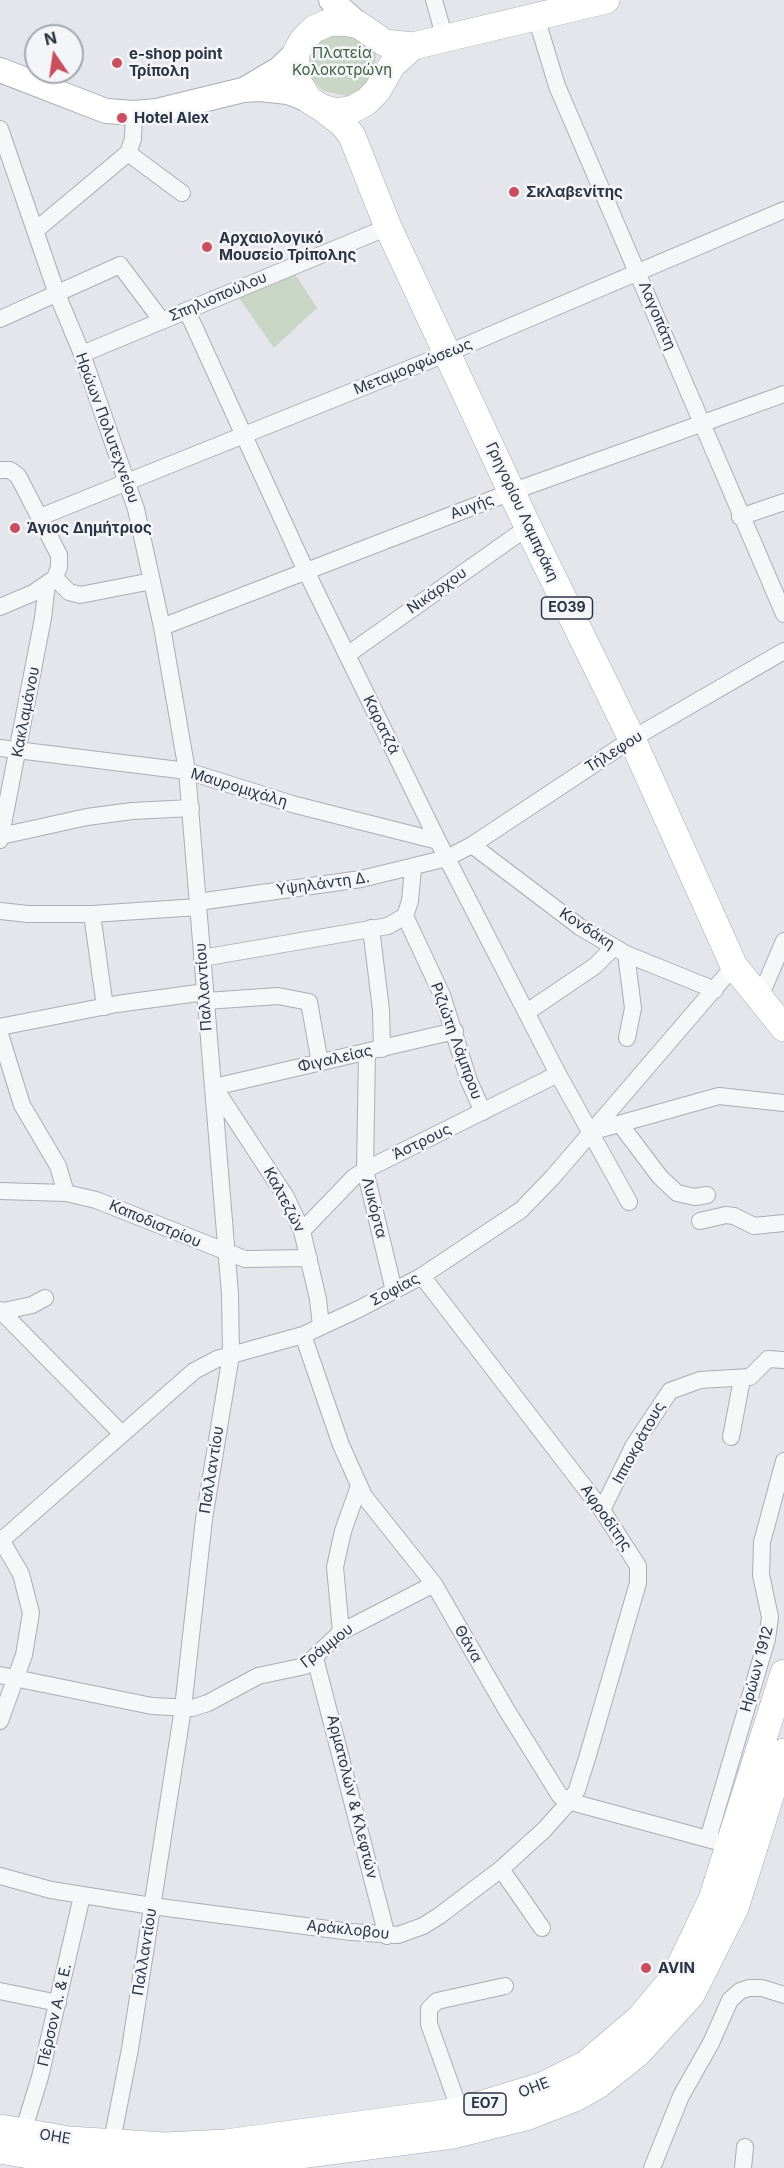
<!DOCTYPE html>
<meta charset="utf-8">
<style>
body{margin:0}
#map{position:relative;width:784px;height:2168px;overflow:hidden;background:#e4e6eb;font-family:Inter,sans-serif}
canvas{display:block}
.north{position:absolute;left:24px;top:24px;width:60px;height:60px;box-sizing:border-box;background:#f3f5f8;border:2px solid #a3a8b0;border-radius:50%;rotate:347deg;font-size:16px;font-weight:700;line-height:24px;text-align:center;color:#2c3443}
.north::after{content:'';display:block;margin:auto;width:21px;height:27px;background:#c94f5e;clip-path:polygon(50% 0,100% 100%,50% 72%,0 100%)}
</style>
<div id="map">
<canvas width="784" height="2168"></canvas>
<div class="north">N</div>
</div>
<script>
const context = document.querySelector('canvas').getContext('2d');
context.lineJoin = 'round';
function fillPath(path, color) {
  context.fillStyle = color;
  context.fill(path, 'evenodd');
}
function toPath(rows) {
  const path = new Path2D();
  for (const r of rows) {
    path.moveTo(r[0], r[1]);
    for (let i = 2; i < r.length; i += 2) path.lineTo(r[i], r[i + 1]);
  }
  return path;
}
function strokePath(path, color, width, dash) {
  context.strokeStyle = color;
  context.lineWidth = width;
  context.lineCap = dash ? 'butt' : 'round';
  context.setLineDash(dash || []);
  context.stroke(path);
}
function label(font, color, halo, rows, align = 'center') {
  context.font = font + ' Inter,sans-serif';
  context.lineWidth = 5;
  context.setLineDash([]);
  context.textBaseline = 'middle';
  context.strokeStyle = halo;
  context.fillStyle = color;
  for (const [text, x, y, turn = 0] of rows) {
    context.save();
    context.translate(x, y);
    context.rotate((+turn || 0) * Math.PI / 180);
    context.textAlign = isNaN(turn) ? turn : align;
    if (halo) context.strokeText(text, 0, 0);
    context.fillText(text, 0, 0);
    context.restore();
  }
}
const green = toPath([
 [340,28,373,48,376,55,375,71,368,85,347,96,323,91,312,79,307,62,312,45],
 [295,274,317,308,274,348,239,298]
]);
const street = toPath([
 [434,0,445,39],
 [536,17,557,86,784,614],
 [0,129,57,294,82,354,136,509,162,627,187,771,230,1294,231,1355,204,1519,183,1708,130,2049,110,2151],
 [128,153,182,193],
 [36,230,128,153,133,139,134,113],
 [187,311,306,571,438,841,558,1074,629,1202],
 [0,319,120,265,162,321],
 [82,354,388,227],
 [0,470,10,470,18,476,59,555,59,567,55,578,33,593,0,607],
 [40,517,448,353,784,210],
 [740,517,784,502],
 [55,578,69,592,80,595,152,581],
 [162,627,511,492,784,394],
 [347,655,528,527],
 [0,748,187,771,292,804,438,841],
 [1,836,87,817,132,811,191,808],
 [0,840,43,618,47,584],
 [472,845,580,927,626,954,715,990],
 [413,868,410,901,405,916,442,995,469,1081,483,1112],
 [198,902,361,879,447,858,472,845,632,739,784,651],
 [0,911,28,914,92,914,198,907],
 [92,914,105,1007],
 [371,928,381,1010,382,1049],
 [626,954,633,1008,627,1038],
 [202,958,388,926,405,916],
 [760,997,784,941],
 [206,1001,278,996,309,1002,320,1063],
 [527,1012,595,966,614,947],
 [0,1027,117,1004,205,992],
 [0,1034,22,1105,58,1166,66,1193],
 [367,1052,365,1170,394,1291],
 [620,1124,660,1177,677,1193,695,1197,707,1195],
 [590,1132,719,1096,784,1103],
 [0,1191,66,1193,96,1200,245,1259,309,1258],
 [700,1221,726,1215,734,1216,754,1226,784,1223],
 [302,1231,354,1177,365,1170,558,1074],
 [0,1310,122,1434],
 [0,1312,32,1305,45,1298],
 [321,1326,318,1299,302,1231,286,1197,214,1087,455,1031],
 [303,1335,341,1445,364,1496,434,1584,506,1709,560,1796,575,1803,737,1847],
 [731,1437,742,1379],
 [602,1510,634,1445,670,1391,700,1380,750,1377,768,1359,784,1360],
 [0,1538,21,1574,31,1613,24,1655,0,1721],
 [2,1540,194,1371,217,1359,303,1335,359,1309,422,1276,521,1210,552,1178,734,966],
 [341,1632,335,1567,343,1531,359,1486],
 [315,1658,387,1936],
 [0,1675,152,1706,192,1708,208,1703,258,1676,305,1666,341,1632,434,1584],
 [708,1839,767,1639,770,1617,761,1575,762,1542,784,1461],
 [501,1869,542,1928],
 [0,1876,51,1890,152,1906,351,1932,398,1935,423,1926,439,1916,501,1869,544,1830,570,1801,577,1790,588,1755,638,1583,638,1566,602,1510,422,1276],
 [0,1991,58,2003],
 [460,2111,429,2024,429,2009,437,2001,505,1986],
 [23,2132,40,2077,82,1896],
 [652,2168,681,2096,711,2043,730,2000,740,1991,749,1988,762,1988,784,1995],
 [743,2168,745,2147]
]);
const secondary = toPath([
 [331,0,359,25],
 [0,70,106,111,134,113,157,111,243,90,260,89,288,92,309,100],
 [247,88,279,69,296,53]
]);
const primary = toPath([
 [413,46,392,65,377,91,366,102,353,109,337,112,322,108,309,100,296,79,296,53,303,40,314,29,328,23,344,22,359,25,385,43,413,46,606,0],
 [322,108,343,124,352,136,388,227,528,527,632,739,734,966,784,1028],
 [0,2128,69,2140,165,2146,226,2143,460,2111,542,2086,586,2064,640,2018,670,1982,682,1962,712,1899,784,1673],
 [0,2150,59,2160,108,2165,216,2166,453,2135,526,2117,575,2098,598,2085,638,2053,691,1995,735,1908,784,1752]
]);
const markers = [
 [117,63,6,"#c94f5e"],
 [122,118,6,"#c94f5e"],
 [514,192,6,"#c94f5e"],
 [207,247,6,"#c94f5e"],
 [15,528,6,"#c94f5e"],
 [646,1968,6,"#c94f5e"]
];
const shields = [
 [567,608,51],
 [485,2104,42]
];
const shieldNames = [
 ["ΕΟ39",567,608],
 ["ΕΟ7",485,2104]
];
const parkNames = [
 ["Πλατεία",342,53],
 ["Κολοκοτρώνη",342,70]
];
const poiNames = [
 ["e-shop point",129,54],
 ["Τρίπολη",129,71],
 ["Hotel Alex",134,118],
 ["Σκλαβενίτης",526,192],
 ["Αρχαιολογικό",219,238],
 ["Μουσείο Τρίπολης",219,255],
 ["Άγιος Δημήτριος",27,528],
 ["AVIN",658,1968]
];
const streetNames = [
 ["Σπηλιοπούλου",218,297,-23],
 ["Λαγοπάτη",657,316,67],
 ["Μεταμορφώσεως",413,367,-22],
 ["Ηρώων Πολυτεχνείου",107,428,70],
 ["Αυγής",472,507,-21],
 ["Γρηγορίου Λαμπράκη",522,512,65],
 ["Νικάρχου",437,591,-35],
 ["Κακλαμάνου",26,712,-79],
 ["Καρατζά",381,725,64],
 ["Τήλεφου",614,752,-32],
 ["Μαυρομιχάλη",239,788,17],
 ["Υψηλάντη Δ.",323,884,-8],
 ["Κονδάκη",587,929,33],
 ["Παλλαντίου",204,987,-94],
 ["Ριζιώτη Λάμπρου",456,1041,70],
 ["Φιγαλείας",335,1059,-13],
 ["Άστρους",422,1142,-26],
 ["Καλτεζών",284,1200,62],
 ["Λυκόρτα",374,1208,76],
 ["Καποδιστρίου",155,1224,23],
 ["Σοφίας",395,1290,-28],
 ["Ιπποκράτους",639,1443,-61],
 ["Παλλαντίου",212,1470,-81],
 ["Αφροδίτης",606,1518,55],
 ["Θάνα",468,1644,60],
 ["Γράμμου",327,1646,-38],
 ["Ηρώων 1912",757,1669,-75],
 ["Αρματολών & Κλεφτών",352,1797,76],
 ["Αράκλοβου",348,1930,6],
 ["Παλλαντίου",145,1952,-81],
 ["Πέρσον Α. & Ε.",55,2015,-77],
 ["ΟΗΕ",534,2088,-21],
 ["ΟΗΕ",55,2137,9]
];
fillPath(green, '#c9d5c5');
strokePath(street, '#a9adb5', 18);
strokePath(secondary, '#a9adb5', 26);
strokePath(primary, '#a3aab6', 28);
strokePath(street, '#f6f7f9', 16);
strokePath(secondary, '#fff', 24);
strokePath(primary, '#fff', 27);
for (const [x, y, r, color] of markers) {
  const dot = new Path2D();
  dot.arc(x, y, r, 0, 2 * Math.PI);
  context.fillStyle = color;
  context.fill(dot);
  strokePath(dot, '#f3f5f8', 2);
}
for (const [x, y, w] of shields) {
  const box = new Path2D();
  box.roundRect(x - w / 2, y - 11, w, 22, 4.5);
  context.fillStyle = '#f3f5f8';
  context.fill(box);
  strokePath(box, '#2c3443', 1.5);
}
label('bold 14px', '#2c3443', null, shieldNames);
label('15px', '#3f5e3a', '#f3f5f8', parkNames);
label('bold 15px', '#2c3443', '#f3f5f8', poiNames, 'left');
label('15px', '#2c3443', '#f3f5f8', streetNames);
</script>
